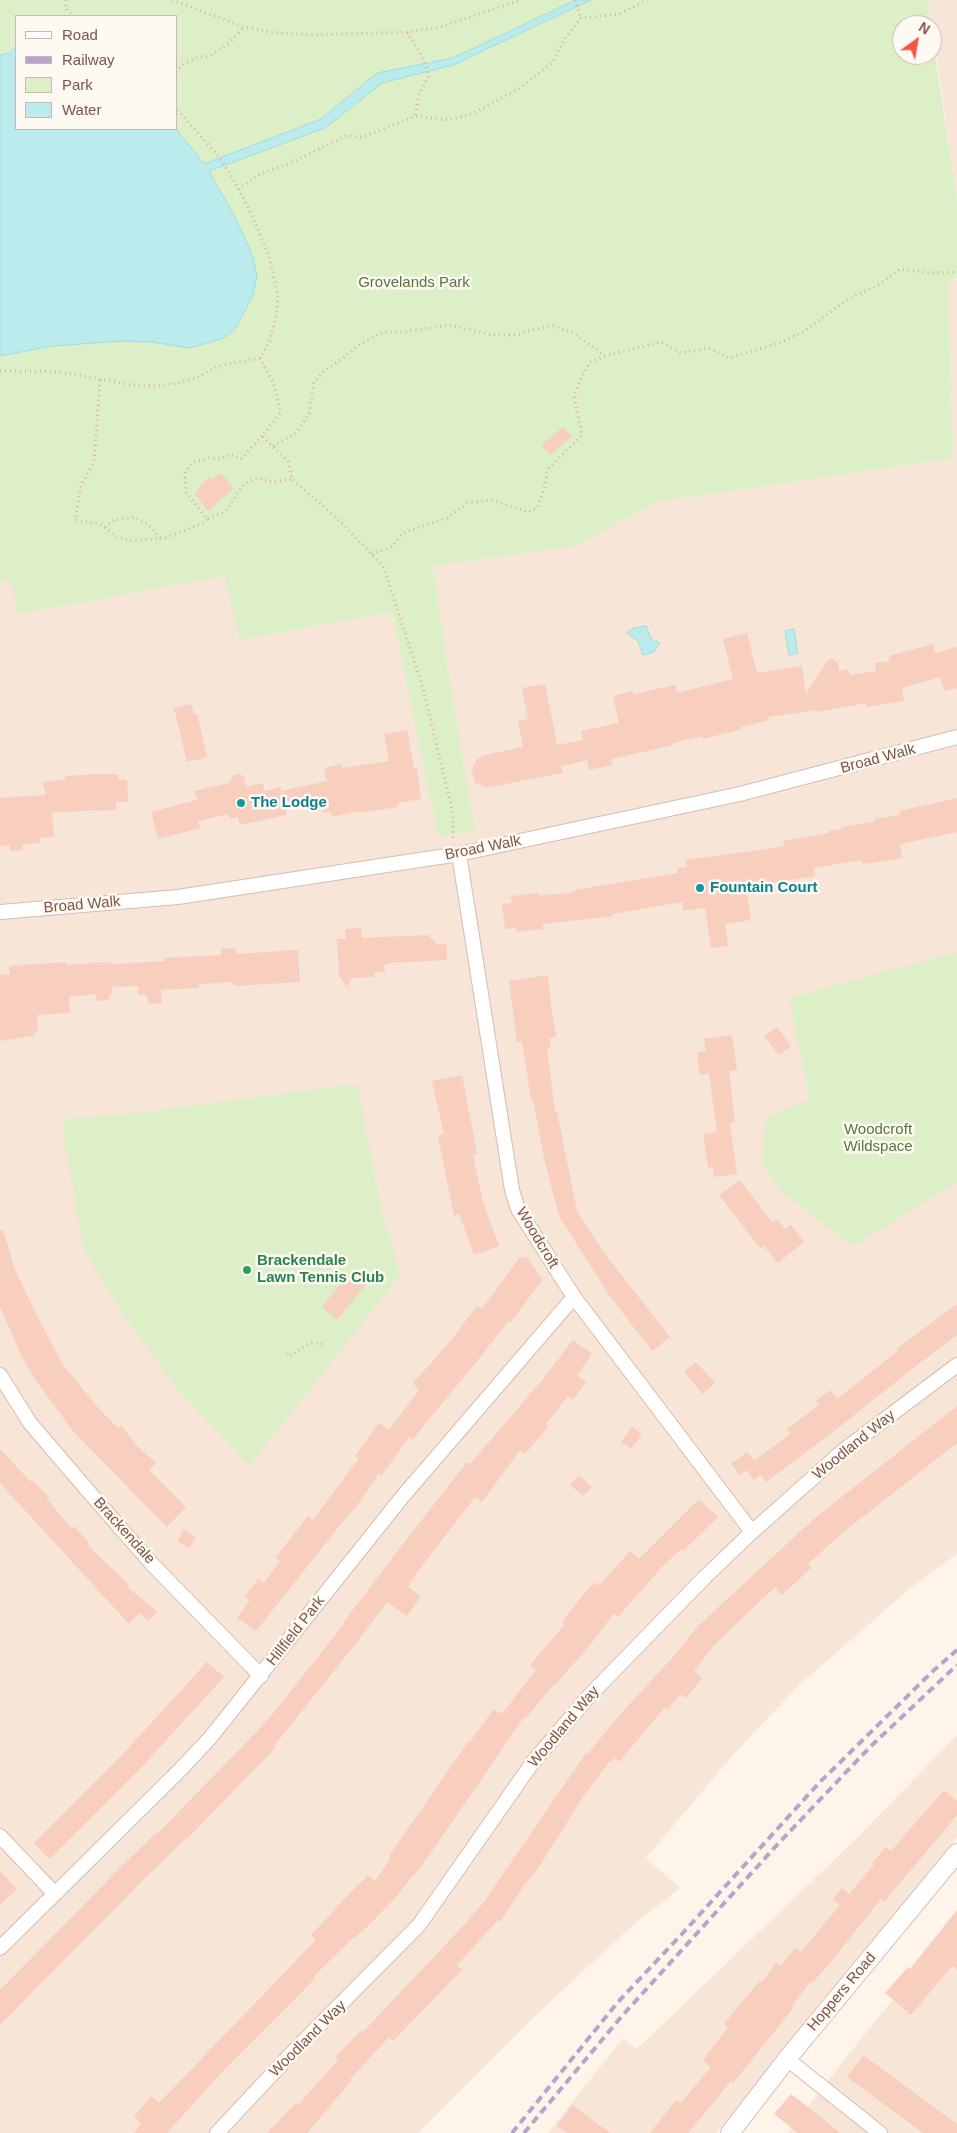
<!DOCTYPE html>
<style>
body{margin:0}
#map{position:relative;width:957px;height:2133px;overflow:hidden;background:#fff4ea;font-family:Helvetica,sans-serif}
canvas{display:block}
.legend{position:absolute;left:15px;top:15px;width:162px;height:115px;box-sizing:border-box;background:#fff9f3;border:1px solid #cbb7af;margin:0;padding:6px 9px;list-style:none;font-size:15px;color:#7e5549}
.legend li{display:flex;align-items:center;gap:10px;height:25px}
.legend b{width:25px;border:1px solid #cbb7af}
.north{position:absolute;left:892px;top:15px;width:50px;height:50px;box-sizing:border-box;background:#fff9f3;border:1px solid #cbb7af;border-radius:50%;rotate:32deg;font-size:14px;font-weight:700;line-height:20px;text-align:center;color:#7e5549}
.north::after{content:'';display:block;margin:auto;width:18px;height:22px;background:#f55443;clip-path:polygon(50% 0,100% 100%,50% 72%,0 100%)}
</style>
<div id="map">
<canvas width="957" height="2133"></canvas>
<ul class="legend">
<li><b style="height:6px;background:#fff"></b>Road</li>
<li><b style="height:6px;background:#b5a5cc"></b>Railway</li>
<li><b style="height:14px;background:#dcefc6"></b>Park</li>
<li><b style="height:14px;background:#bbebec"></b>Water</li>
</ul>
<div class="north">N</div>
</div>
<script>
const context = document.querySelector('canvas').getContext('2d');
context.lineJoin = 'round';
function fillPath(path, color) {
  context.fillStyle = color;
  context.fill(path, 'evenodd');
}
function toPath(rows) {
  const path = new Path2D();
  for (const r of rows) {
    path.moveTo(r[0], r[1]);
    for (let i = 2; i < r.length; i += 2) path.lineTo(r[i], r[i + 1]);
  }
  return path;
}
function strokePath(path, color, width, dash) {
  context.strokeStyle = color;
  context.lineWidth = width;
  context.lineCap = dash ? 'butt' : 'round';
  context.setLineDash(dash || []);
  context.stroke(path);
}
function label(font, color, halo, rows, align = 'center') {
  context.font = font + ' Helvetica,sans-serif';
  context.lineWidth = 5;
  context.setLineDash([]);
  context.textBaseline = 'middle';
  context.strokeStyle = halo;
  context.fillStyle = color;
  for (const [text, x, y, turn = 0] of rows) {
    context.save();
    context.translate(x, y);
    context.rotate((+turn || 0) * Math.PI / 180);
    context.textAlign = isNaN(turn) ? turn : align;
    if (halo) context.strokeText(text, 0, 0);
    context.fillText(text, 0, 0);
    context.restore();
  }
}
const residential = toPath([
 [927,0,957,0,957,200,932,25],
 [957,278,957,1554,913,1586,799,1685,733,1755,646,1858,680,1888,633,1925,535,2016,418,2133,0,2133,0,581,11,579,18,614,224,575,241,640,392,612,438,837,475,831,451,689,433,566,576,546,658,502,953,458,948,279],
 [957,1735,957,1837,853,1978,716,2133,548,2133,623,2038,637,2049,857,1838],
 [957,1921,957,2133,787,2133,860,2040]
]);
const green = toPath([
 [0,0,927,0,931,25,902,25,902,55,932,55,932,34,957,200,957,278,948,280,953,458,658,502,576,546,433,566,451,689,475,831,438,837,392,612,240,640,224,576,18,614,11,580,0,581],
 [16,16,176,16,176,129,16,129],
 [957,952,957,1182,853,1247,781,1191,762,1163,766,1119,810,1099,789,998],
 [357,1084,380,1204,400,1275,250,1465,182,1395,130,1324,92,1265,83,1245,64,1140,63,1119,123,1115]
]);
const water = toPath([
 [575,0,591,0,453,65,382,83,325,128,209,171,237,221,253,257,257,276,253,295,236,328,222,339,189,348,152,342,122,341,52,346,0,356,0,55,10,53,16,47,16,129,176,129,204,164,321,119,377,73,453,58,575,0],
 [646,626,651,639,660,643,654,652,643,655,638,641,627,633,633,628,646,626],
 [794,629,798,653,789,655,785,631,794,629]
]);
const building = toPath([
 [563,427,572,437,550,455,541,445],
 [221,473,234,488,208,511,195,494,201,484,210,477,212,480],
 [747,633,757,673,802,666,806,694,827,661,832,659,838,663,839,671,848,669,850,675,876,671,875,663,890,661,889,656,933,644,935,653,957,647,957,688,944,691,940,677,902,688,904,701,866,707,866,703,818,712,817,710,768,717,769,720,741,727,742,729,703,739,703,736,673,743,674,745,611,759,612,765,589,770,587,760,561,766,563,773,490,787,485,787,475,783,472,770,477,759,484,755,523,747,518,721,528,719,522,688,545,684,557,745,583,740,581,731,619,723,613,696,633,691,634,694,675,685,677,693,733,679,723,639],
 [191,704,194,714,197,714,207,757,187,762,174,708],
 [407,730,414,769,417,768,421,799,398,803,398,807,359,813,359,811,332,817,330,811,323,813,321,802,286,810,287,815,240,825,238,817,230,819,228,814,198,821,200,828,158,839,151,812,197,800,194,791,229,783,234,775,240,774,244,777,246,787,263,783,264,791,281,787,281,791,327,781,324,768,341,764,342,768,389,761,384,734],
 [99,774,118,774,119,780,127,780,128,802,116,802,116,810,52,812,54,837,40,838,40,843,22,844,22,850,10,851,10,845,0,846,0,798,46,795,42,782,65,780,65,776],
 [957,798,957,832,900,844,902,858,863,864,862,860,814,868,815,876,768,884,769,892,747,895,751,920,725,924,728,946,711,948,705,908,683,911,682,902,613,914,613,916,543,924,543,929,516,932,516,928,505,929,502,904,512,903,511,896,539,893,539,896,575,892,574,890,678,873,677,868,687,867,686,860,774,848,784,845,783,841,829,833,829,831,841,829,841,827,875,822,874,819,900,815,899,811],
 [361,928,362,938,428,935,438,945,446,944,447,960,390,963,384,965,385,972,374,972,374,977,352,978,347,987,339,976,337,939,346,939,345,929],
 [236,948,236,954,298,950,300,982,234,986,233,982,199,984,199,988,161,990,162,1003,148,1004,147,995,138,995,138,986,112,987,113,994,109,995,109,1000,96,1001,96,994,69,997,70,1013,37,1015,38,1030,32,1036,0,1041,0,975,10,974,9,966,66,962,66,965,110,962,111,964,165,961,165,958,221,955,221,949],
 [548,975,551,1007,556,1036,549,1039,551,1048,547,1048,555,1112,557,1112,577,1211,604,1253,670,1337,652,1351,609,1295,559,1216,544,1158,533,1099,531,1099,522,1042,517,1042,509,981],
 [777,1027,791,1046,779,1055,764,1036],
 [732,1035,737,1070,729,1071,735,1122,730,1123,737,1174,714,1177,713,1167,708,1168,703,1134,717,1132,709,1073,700,1075,697,1052,706,1051,704,1039],
 [462,1075,477,1154,473,1155,483,1202,499,1246,474,1255,459,1214,454,1216,438,1136,444,1134,432,1081],
 [740,1180,772,1222,777,1219,785,1229,791,1225,804,1242,778,1263,764,1246,760,1248,719,1195],
 [3,1230,15,1270,37,1316,63,1365,100,1410,118,1428,121,1425,137,1446,156,1463,149,1470,186,1507,167,1527,73,1431,36,1381,21,1355,0,1307,0,1231],
 [520,1257,526,1257,543,1279,510,1323,508,1321,474,1365,412,1440,409,1437,382,1475,379,1473,354,1510,353,1509,256,1631,237,1618,250,1600,245,1596,258,1579,264,1583,280,1561,275,1558,308,1516,313,1520,359,1458,355,1456,379,1423,389,1430,419,1390,413,1383,448,1344,477,1306,482,1309],
 [352,1270,368,1282,337,1320,322,1307],
 [957,1304,957,1335,912,1369,838,1428,766,1482,760,1475,754,1480,747,1470,740,1475,731,1464,747,1452,754,1461,790,1434,787,1429,819,1405,816,1401,830,1390,837,1399,898,1351,896,1349],
 [573,1340,592,1354,577,1375,586,1382,573,1400,568,1396,546,1424,549,1426,525,1454,520,1450,482,1502,475,1497,419,1570,408,1587,421,1596,407,1616,387,1602,357,1642,274,1746,276,1747,186,1840,185,1839,146,1877,0,2025,0,1990,122,1866,157,1832,158,1833,267,1721,344,1624,343,1623,396,1553,467,1462,470,1464,544,1378],
 [696,1362,715,1383,703,1394,684,1372],
 [957,1406,957,1443,841,1534,808,1564,811,1568,782,1595,775,1587,714,1645,694,1671,702,1678,686,1698,680,1694,668,1709,665,1707,619,1762,615,1758,611,1762,610,1761,584,1795,539,1867,525,1884,500,1922,498,1920,457,1965,462,1970,393,2041,389,2037,350,2079,352,2080,307,2133,267,2133,296,2103,298,2105,338,2060,336,2057,361,2030,363,2032,464,1925,484,1902,586,1753,588,1754,616,1719,674,1656,697,1627,815,1518],
 [632,1427,642,1434,631,1449,621,1442],
 [0,1449,31,1482,32,1480,49,1497,47,1499,72,1529,74,1526,90,1544,88,1546,129,1585,127,1587,157,1611,149,1621,139,1613,129,1624,0,1483],
 [579,1475,592,1487,583,1496,570,1485],
 [699,1499,718,1517,683,1551,681,1549,661,1568,618,1617,614,1613,591,1644,554,1686,553,1685,526,1718,524,1717,437,1844,415,1875,414,1874,396,1897,367,1927,349,1942,313,1977,315,1978,299,1995,222,2072,167,2133,134,2133,141,2124,134,2117,151,2096,159,2103,316,1940,311,1935,353,1890,368,1876,375,1881,391,1858,389,1856,468,1742,469,1743,494,1709,502,1714,536,1670,530,1665,565,1624,562,1622,582,1596,595,1582,599,1586,630,1551,639,1559],
 [184,1529,196,1537,189,1548,177,1541],
 [207,1662,224,1677,139,1770,49,1859,34,1843,123,1754],
 [944,1790,957,1801,957,1815,884,1902,881,1899,830,1963,812,1983,810,1982,792,2006,794,2007,733,2083,731,2081,688,2133,650,2133,676,2100,681,2103,711,2067,703,2060,728,2027,724,2024,752,1990,760,1981,762,1982,776,1963,781,1966,795,1948,801,1952,840,1905,833,1899,842,1888,849,1894,874,1865,872,1863,886,1847,891,1851],
 [0,1871,17,1889,0,1905],
 [957,1910,957,1970,952,1966,911,2015,885,1993,908,1967,910,1969],
 [863,2055,957,2124,957,2133,923,2133,847,2077],
 [791,2094,816,2113,840,2133,798,2133,774,2114],
 [572,2105,610,2133,567,2133,557,2126]
]);
const path = toPath([
 [66,0,65,8,73,16],
 [172,0,244,27,276,33,314,35,407,32,441,27,521,0],
 [575,0,581,18],
 [407,32,422,56,429,75,419,95,415,116],
 [176,72,184,64,196,58,211,55,229,43,244,27],
 [238,189,260,174,288,164,346,136,363,137,415,116,447,120,472,114,520,88,553,62,564,40,581,18,619,14,647,0],
 [260,358,273,382,281,412,262,436,288,461,292,479,341,522,383,566,422,685,453,813,453,841],
 [0,371,41,371,73,374,131,385,155,386,179,383,196,378,219,366,260,358,269,342,276,318,278,295,268,253,248,207,230,173,215,152,176,108],
 [100,380,94,462,81,485,75,520,100,524,117,537,130,541,165,538,203,523,207,519],
 [262,436,241,459,231,454,221,459,209,458,195,461,189,466,185,473,186,492,207,519,225,512,245,483,257,478,273,482,292,479],
 [273,446,296,433,309,414,314,383,324,371,341,360,359,345,383,332,401,332,450,325,492,335,517,335,532,330,553,326,573,333,604,355],
 [105,527,114,520,134,517,148,524,160,538],
 [372,554,393,546,403,533,447,518,467,503,491,500,528,512,538,507,545,485,547,470,582,435,574,397,580,380,590,362,605,356,661,342,681,353,709,348,729,358,779,343,803,332,848,299,877,286,900,269,933,273,957,272],
 [287,1353,287,1355,292,1355,310,1343,324,1344]
]);
const minor = toPath([
 [459,854,512,1190,518,1209,574,1297,752,1532],
 [0,912,178,897,459,854,740,794,957,737],
 [0,1375,30,1423,95,1499,151,1563,261,1676],
 [0,1836,55,1894],
 [0,1948,180,1770,210,1738,403,1496,574,1297],
 [787,2059,880,2133],
 [217,2133,290,2055,419,1925,533,1762,589,1696,705,1577,752,1532,844,1450,957,1365]
]);
const tertiary = toPath([
 [730,2133,787,2059,957,1853]
]);
const rail = toPath([
 [512,2133,618,2002,681,1935,819,1783,933,1671,957,1650],
 [524,2133,622,2016,776,1846,870,1747,957,1665]
]);
const markers = [
 [241,803,5,"#0f9aa8"],
 [700,888,5,"#0f9aa8"],
 [247,1270,5,"#2e9e5b"]
];
const parkNames = [
 ["Grovelands Park",414,283],
 ["Woodcroft",878,1130],
 ["Wildspace",878,1147]
];
const streetNames = [
 ["Broad Walk",878,759,-15],
 ["Broad Walk",483,848,-11],
 ["Broad Walk",82,905,-5],
 ["Woodcroft",537,1238,59],
 ["Woodland Way",854,1445,-39],
 ["Brackendale",124,1531,48],
 ["Hillfield Park",296,1631,-52],
 ["Woodland Way",564,1727,-50],
 ["Hoppers Road",842,1992,-50],
 ["Woodland Way",308,2039,-45]
];
const cultureNames = [
 ["The Lodge",251,803],
 ["Fountain Court",710,888]
];
const leisureNames = [
 ["Brackendale",257,1261],
 ["Lawn Tennis Club",257,1278]
];
fillPath(residential, '#f7e5d8');
fillPath(green, '#dcefc6');
fillPath(water, '#bbebec');
strokePath(water, '#a0dddf', 1);
fillPath(building, '#f8cebe');
strokePath(minor, '#d6bcb0', 16);
strokePath(tertiary, '#d6bcb0', 20);
strokePath(path, '#deb0a0', 3, [1, 4]);
strokePath(minor, '#fff', 14);
strokePath(tertiary, '#fff', 18);
strokePath(rail, '#b5a5cc', 4, [8, 5]);
for (const [x, y, r, color] of markers) {
  const dot = new Path2D();
  dot.arc(x, y, r, 0, 2 * Math.PI);
  context.fillStyle = color;
  context.fill(dot);
  strokePath(dot, '#fff9f3', 2);
}
label('15px', '#54783a', '#fff9f3', parkNames);
label('15px', '#7e5549', '#fff9f3', streetNames);
label('bold 15px', '#0d838f', '#fff9f3', cultureNames, 'left');
label('bold 15px', '#27864d', '#fff9f3', leisureNames, 'left');
</script>
